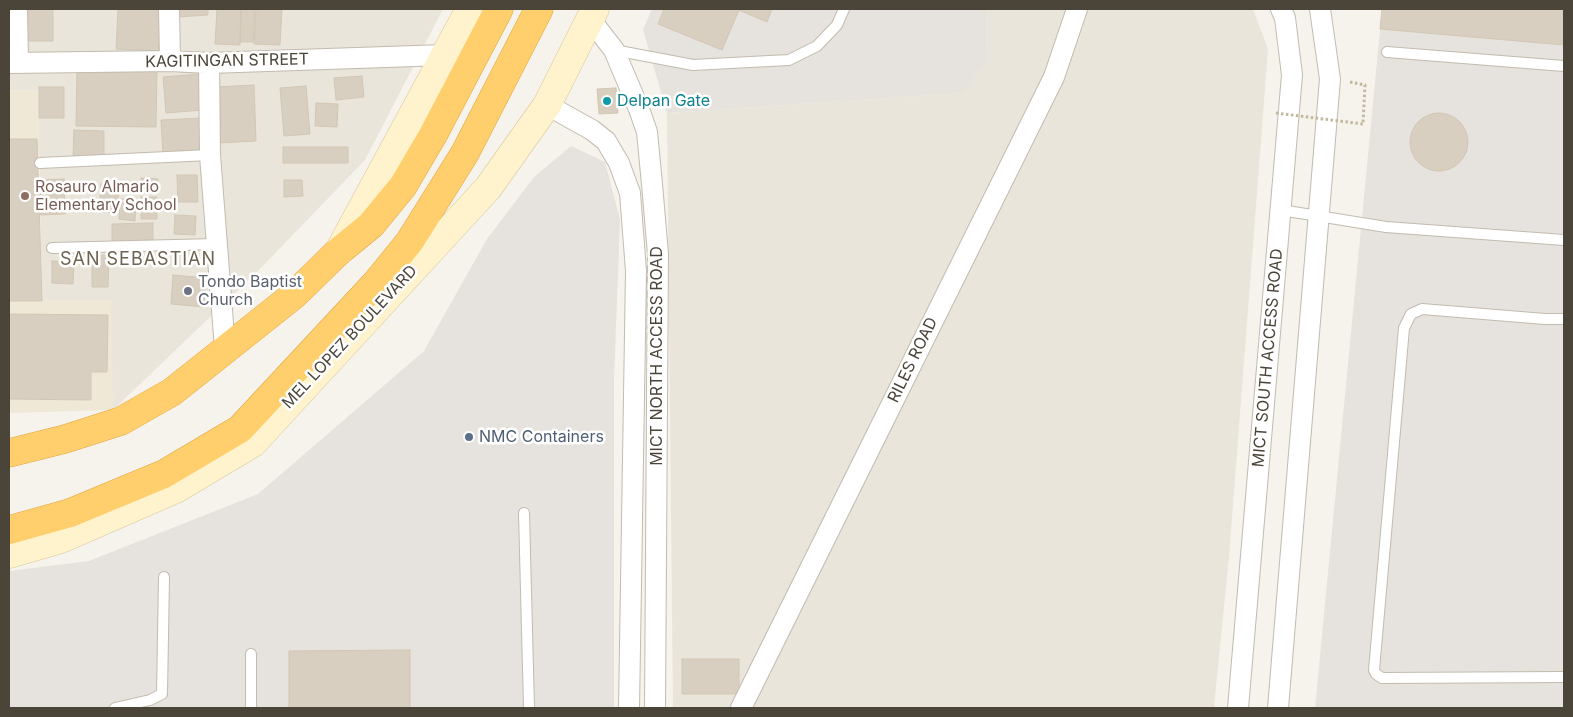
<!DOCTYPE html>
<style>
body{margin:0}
#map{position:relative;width:1573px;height:717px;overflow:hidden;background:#f6f3ec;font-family:Inter,sans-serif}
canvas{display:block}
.frame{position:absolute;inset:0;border:10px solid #4b4439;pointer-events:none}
</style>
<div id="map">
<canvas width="1573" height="717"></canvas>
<div class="frame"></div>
</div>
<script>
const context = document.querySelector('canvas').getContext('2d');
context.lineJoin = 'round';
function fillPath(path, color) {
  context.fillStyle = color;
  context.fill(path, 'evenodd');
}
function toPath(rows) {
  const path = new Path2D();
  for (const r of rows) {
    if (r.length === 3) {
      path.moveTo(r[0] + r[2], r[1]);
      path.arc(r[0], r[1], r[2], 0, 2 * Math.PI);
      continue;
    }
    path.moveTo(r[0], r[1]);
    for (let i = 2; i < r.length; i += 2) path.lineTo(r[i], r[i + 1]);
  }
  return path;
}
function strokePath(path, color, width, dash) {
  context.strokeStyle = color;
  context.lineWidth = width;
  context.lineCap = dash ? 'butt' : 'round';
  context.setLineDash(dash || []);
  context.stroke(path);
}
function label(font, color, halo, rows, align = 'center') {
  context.font = font + ' Inter,sans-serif';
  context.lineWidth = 5;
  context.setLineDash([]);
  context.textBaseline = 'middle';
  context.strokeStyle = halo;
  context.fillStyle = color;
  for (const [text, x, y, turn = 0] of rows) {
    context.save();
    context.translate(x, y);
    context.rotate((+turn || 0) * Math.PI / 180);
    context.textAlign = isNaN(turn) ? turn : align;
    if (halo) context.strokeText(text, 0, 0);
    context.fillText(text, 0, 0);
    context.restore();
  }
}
const residential = toPath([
 [9,9,443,9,365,160,257,272,113,410,42,301,38,91,9,90],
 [986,9,1253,9,1268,49,1229,557,1214,708,673,708,667,113,960,93,987,62]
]);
const industrial = toPath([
 [652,9,986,9,987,62,961,93,667,113,643,30],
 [1382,9,1564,9,1564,708,1315,708],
 [571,146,605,162,620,220,614,379,614,708,9,708,9,571,89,561,258,494,424,351,487,239,534,177]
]);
const education = toPath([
 [9,90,38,91,42,300,111,300,113,410,9,413]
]);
const building = toPath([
 [26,9,53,9,53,41,27,41,26,9],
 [118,9,160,9,159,51,116,49,118,9],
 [176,9,208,9,208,15,177,17,176,9],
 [217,9,241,9,240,45,215,44,217,9],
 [241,9,255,9,253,42,240,42,241,9],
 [256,9,282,9,280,45,254,44,256,9],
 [664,9,772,9,767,22,739,10,722,50,658,24,664,9],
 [1382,9,1564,9,1564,45,1380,29,1382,9],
 [77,66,157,67,156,127,76,126,77,66],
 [200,74,202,110,166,113,163,77,200,74],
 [362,76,364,97,336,100,334,78,362,76],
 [254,85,256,141,218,143,216,87,254,85],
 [306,86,310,134,284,136,280,88,306,86],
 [39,87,64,87,64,118,39,118,39,87],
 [616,88,618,113,599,114,597,89,616,88],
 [316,103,338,104,337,127,315,126,316,103],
 [1439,142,29],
 [202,118,204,152,163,154,161,120,202,118],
 [74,130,104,131,104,158,73,157,74,130],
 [9,139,37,139,42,301,9,301,9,139],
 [283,147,348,147,348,163,283,163,283,147],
 [177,175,197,175,198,202,178,202,177,175],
 [141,178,158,179,157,193,141,192,141,178],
 [64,179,65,214,40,215,39,180,64,179],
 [284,180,302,180,303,196,284,197,284,180],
 [101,184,119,185,117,213,99,212,101,184],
 [141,197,157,197,157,219,141,219,141,197],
 [120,199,136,200,135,221,119,219,120,199],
 [175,215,196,216,195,235,174,234,175,215],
 [153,223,153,244,112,244,112,224,153,223],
 [92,255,109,255,108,287,92,287,92,255],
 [52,261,74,262,73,284,52,283,52,261],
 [173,275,206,278,204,307,171,304,173,275],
 [9,314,108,315,107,372,91,372,91,400,9,399,9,314],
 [410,650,410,708,289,708,289,651,410,650],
 [682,659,739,659,739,694,682,694,682,659]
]);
const path = toPath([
 [1350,82,1365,85,1363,124]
]);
const lane = toPath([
 [614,50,693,65,789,60,817,46,837,25,844,9],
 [1387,52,1564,66],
 [40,163,210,155],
 [1281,210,1386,227,1564,240],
 [52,248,216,244],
 [1564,319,1545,319,1422,309,1411,314,1404,328,1374,670,1376,674,1382,678,1564,677],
 [524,513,529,708],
 [115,708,150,700,162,694,164,577],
 [251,708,251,654]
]);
const street = toPath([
 [17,9,18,63],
 [169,9,170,61],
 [590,19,614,50,639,109,647,132,652,184,658,254,655,708],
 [9,63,170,61,209,63,445,55],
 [209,63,210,155,225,349],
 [547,105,592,130,606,141,619,163,630,193,636,271,629,708],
 [741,708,1054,77,1077,9],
 [1238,708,1292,75,1285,18,1281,9],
 [1278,708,1330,79,1320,9]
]);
const secondary = toPath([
 [339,251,470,9],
 [9,554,61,539,176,489,253,443,488,188,547,105,595,9]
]);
const highway = toPath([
 [9,453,65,439,121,421,172,392,294,295,338,252,371,225,403,186,433,135,499,9],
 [9,530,70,513,164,474,240,429,376,283,410,241,465,153,539,9]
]);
const pathBridge = toPath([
 [1276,113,1363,124]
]);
const markers = [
 [607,101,5,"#0f9aa8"],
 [25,196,5,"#8d6e63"],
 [188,291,5,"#6b7280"],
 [469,437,5,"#5c6f8a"]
];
const streetNames = [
 ["KAGITINGAN STREET",227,61,-1],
 ["MEL LOPEZ BOULEVARD",350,337,-47],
 ["MICT NORTH ACCESS ROAD",657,356,-90],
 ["MICT SOUTH ACCESS ROAD",1268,358,-85],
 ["RILES ROAD",913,360,-64]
];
const cultureNames = [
 ["Delpan Gate",617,101]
];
const educationNames = [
 ["Rosauro Almario",35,187],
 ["Elementary School",35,205]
];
const worshipNames = [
 ["Tondo Baptist",198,282],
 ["Church",198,300]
];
const serviceNames = [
 ["NMC Containers",479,437]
];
const neighbourhoodNames = [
 ["SAN SEBASTIAN",138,260]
];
fillPath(residential, '#eae5da');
fillPath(industrial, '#e6e2dd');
fillPath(education, '#efe8d6');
fillPath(building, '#d8cfc1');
strokePath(building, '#d3c7b4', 1);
strokePath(lane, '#c2bbae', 12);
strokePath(street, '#c2bbae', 22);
strokePath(secondary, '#d6c79b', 29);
strokePath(highway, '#e0a43c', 29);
strokePath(path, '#c4b79f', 3, [2.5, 2.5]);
strokePath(lane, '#fff', 10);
strokePath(street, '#fff', 20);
strokePath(secondary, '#fff3cd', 28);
strokePath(highway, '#ffcf6e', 28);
strokePath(pathBridge, '#c4b79f', 3, [2.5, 2.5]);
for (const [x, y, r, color] of markers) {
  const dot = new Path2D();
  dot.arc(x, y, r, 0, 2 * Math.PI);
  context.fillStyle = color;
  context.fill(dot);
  strokePath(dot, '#fff', 2);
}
label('16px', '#4b4439', '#fff', streetNames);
label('16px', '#0d838f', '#fff', cultureNames, 'left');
label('16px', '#785e54', '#fff', educationNames, 'left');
label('16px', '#5b616d', '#fff', worshipNames, 'left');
label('16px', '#4e5e75', '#fff', serviceNames, 'left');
context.letterSpacing = '1px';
label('18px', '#6e6250', '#fff', neighbourhoodNames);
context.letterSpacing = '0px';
</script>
